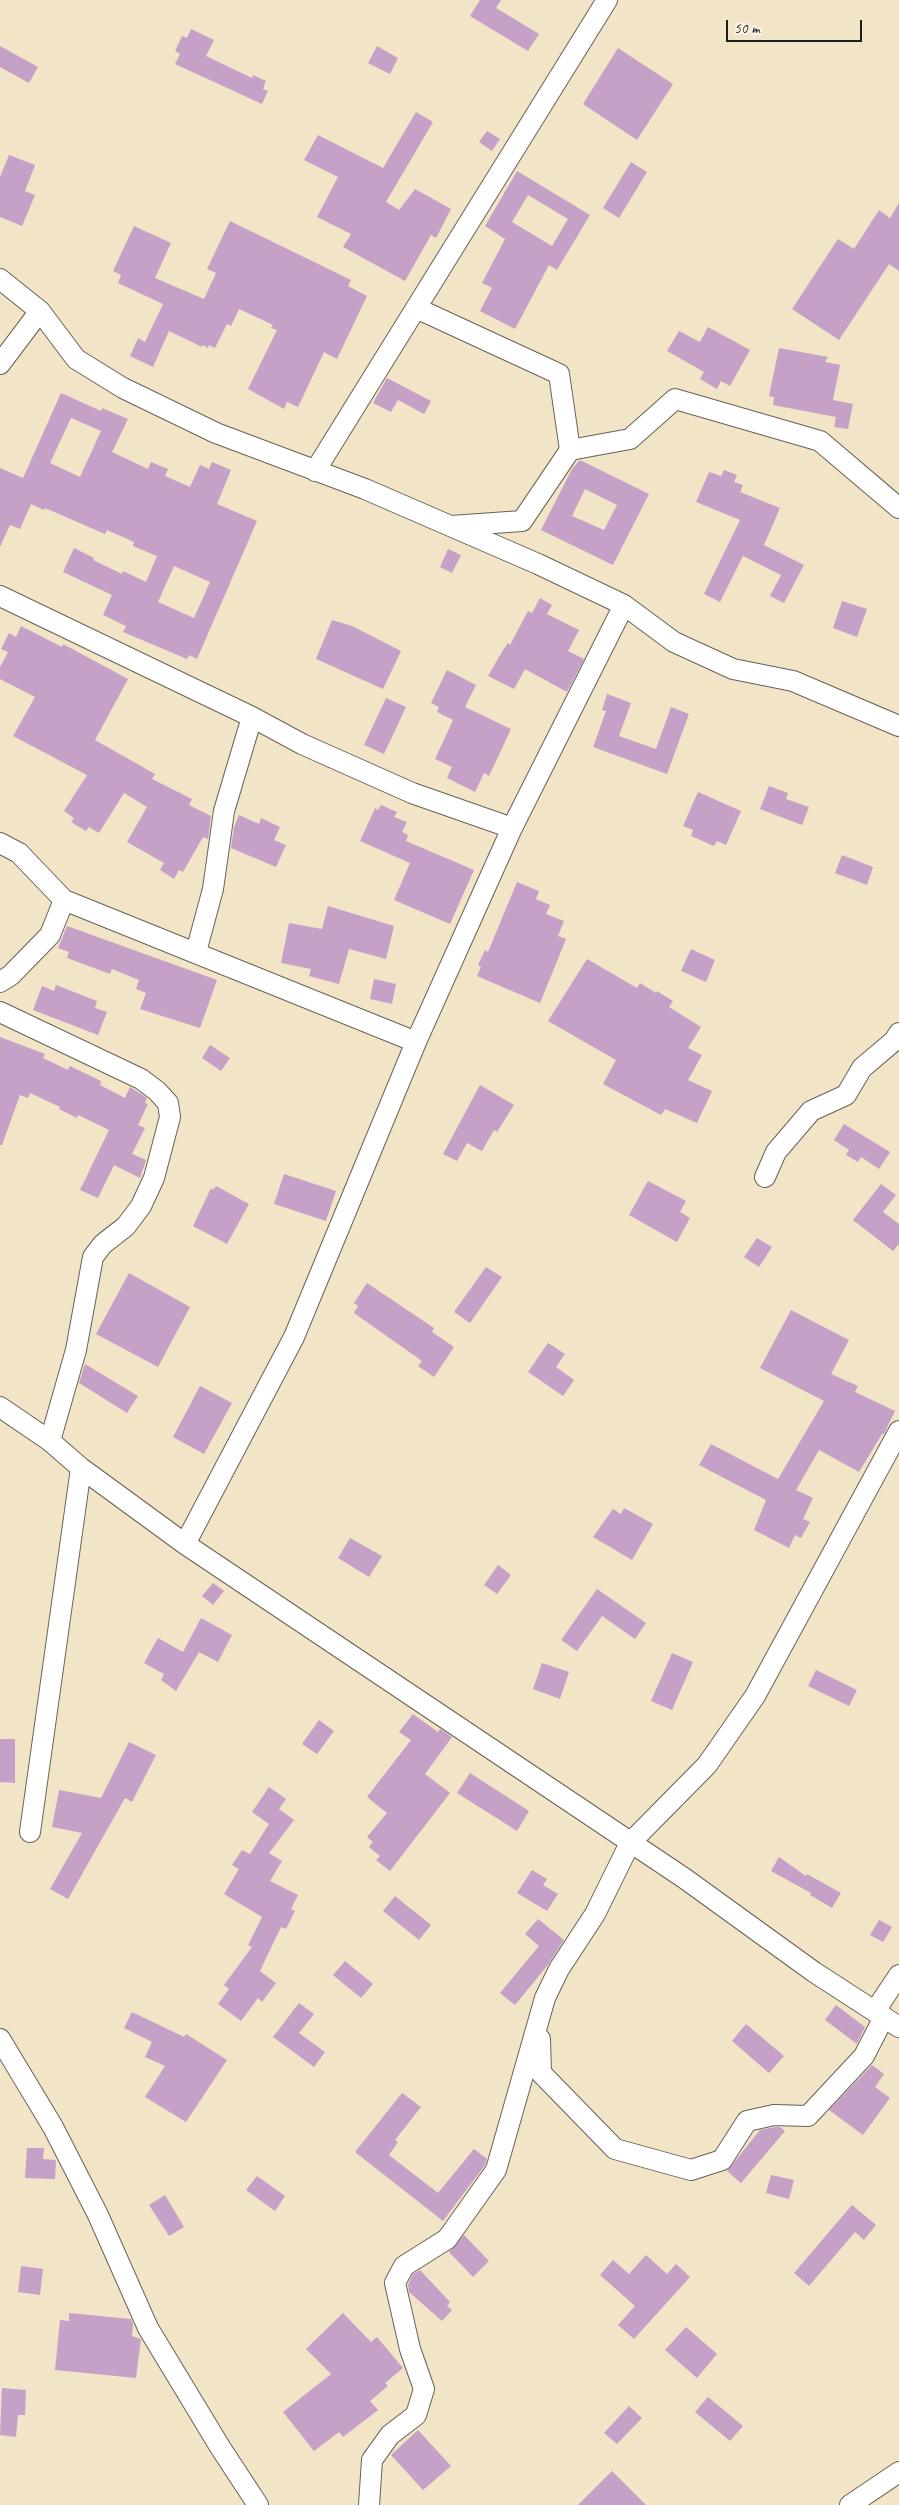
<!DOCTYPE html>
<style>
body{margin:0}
#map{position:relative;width:899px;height:2505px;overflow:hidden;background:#f2e4c6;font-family:Caveat,sans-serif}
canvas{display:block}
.scale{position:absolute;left:726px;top:20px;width:136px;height:22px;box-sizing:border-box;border:2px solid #1c1c1c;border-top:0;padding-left:6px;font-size:15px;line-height:18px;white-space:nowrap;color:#1c1c1c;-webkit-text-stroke:4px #fcf5e5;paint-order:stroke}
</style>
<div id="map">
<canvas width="899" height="2505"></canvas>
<div class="scale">50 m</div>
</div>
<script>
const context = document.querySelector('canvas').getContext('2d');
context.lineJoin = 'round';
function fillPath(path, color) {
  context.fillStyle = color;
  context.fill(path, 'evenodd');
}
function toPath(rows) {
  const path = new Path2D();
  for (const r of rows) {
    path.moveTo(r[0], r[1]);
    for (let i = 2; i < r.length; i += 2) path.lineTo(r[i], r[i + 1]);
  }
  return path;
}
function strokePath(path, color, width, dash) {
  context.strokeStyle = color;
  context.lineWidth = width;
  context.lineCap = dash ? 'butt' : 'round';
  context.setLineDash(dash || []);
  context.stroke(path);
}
const building = toPath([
 [480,0,501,0,496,8,539,34,528,51,470,16],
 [191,29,214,40,206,56,252,78,253,75,266,81,263,89,268,91,262,104,175,64,180,54,175,51,182,36,187,38],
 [0,46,38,67,29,83,0,67],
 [377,46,398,58,390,74,368,63],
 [618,48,673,84,637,140,583,104],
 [416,112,433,122,386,202,399,210,415,189,451,209,436,238,431,235,405,281,343,247,351,234,317,217,338,177,304,160,318,135,383,168],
 [487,131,500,139,492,151,479,142],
 [9,155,35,165,25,191,35,195,22,226,0,217,0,177],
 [631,162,647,172,619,218,603,208],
 [517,171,590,215,557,270,549,265,515,329,480,311,492,288,482,283,505,239,485,226],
 [528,195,568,219,552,246,512,222],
 [899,203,899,271,889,264,839,340,792,309,838,239,854,249,879,210,890,218],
 [230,221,351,280,348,286,367,296,337,359,324,352,298,407,287,402,284,409,248,389,277,330,271,328,273,325,239,309,231,326,227,324,215,348,209,345,208,348,203,345,202,347,169,331,153,367,130,356,138,338,145,342,163,304,118,283,121,275,113,271,134,226,171,243,155,278,204,299,216,273,207,269],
 [708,327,750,350,730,386,721,381,717,389,700,379,704,372,667,351,679,331,700,342],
 [779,348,828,357,825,362,840,365,833,400,853,404,848,429,834,427,836,417,773,405,774,397,769,396],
 [387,378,431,401,424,414,398,400,391,412,373,403],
 [61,393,101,411,102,408,128,419,112,452,148,469,151,462,168,469,165,476,190,487,200,465,209,469,212,462,231,470,217,504,257,521,197,659,189,655,187,659,123,632,126,626,103,615,112,595,63,572,74,548,94,558,93,560,122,574,123,571,146,582,157,556,133,546,134,542,107,530,105,534,45,508,44,510,31,504,20,529,10,525,0,547,0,468,23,478],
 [71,418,101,431,80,477,50,463],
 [174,566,210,582,194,618,158,602],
 [580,460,649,494,613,565,541,530,572,469],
 [585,489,617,505,604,530,572,516],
 [724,470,737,475,734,482,743,485,740,492,780,508,764,545,804,565,784,603,770,596,781,575,743,556,720,602,704,594,740,520,696,502,709,472,721,476],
 [448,549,461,555,452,573,440,567],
 [540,598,552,605,547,614,579,630,568,651,584,659,567,692,525,669,514,689,488,676,503,650,508,643,510,645,528,611,532,613],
 [842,601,867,609,857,637,833,628],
 [332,620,352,626,401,651,383,689,316,659],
 [21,626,62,647,63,644,128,679,95,740,155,774,152,779,192,799,189,805,211,816,208,839,203,837,183,872,179,870,174,879,160,870,164,863,127,842,147,807,124,793,99,833,89,827,86,831,71,822,74,818,64,811,87,775,13,736,35,697,0,679,0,667,8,652,1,649,9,633,16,637],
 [447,670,476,685,465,707,511,729,489,776,484,773,475,792,447,778,452,767,435,759,453,720,437,712,439,707,431,703],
 [607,694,631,703,619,736,656,749,671,707,689,714,667,774,593,747,606,711,602,710],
 [386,698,406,707,384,754,364,745],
 [769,786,788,793,786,799,809,807,802,825,760,809],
 [698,792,741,811,726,845,717,841,714,846,691,836,693,830,683,826],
 [381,805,397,812,394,817,407,822,402,832,408,835,406,841,474,870,450,924,394,900,410,863,360,841,375,808,378,810],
 [239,815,259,824,261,818,280,827,274,840,286,845,276,867,231,848,234,827],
 [842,855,873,867,867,885,835,873],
 [517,882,539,891,536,899,550,905,546,914,564,921,558,936,566,939,540,1003,477,976,481,967,478,965,485,950,488,952],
 [328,906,394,926,386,959,349,949,339,984,309,976,311,969,281,963,289,923,322,929],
 [67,926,217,980,200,1028,140,1009,146,993,136,989,139,980,112,969,110,974,67,958,69,952,58,948],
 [691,949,715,960,706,982,681,971],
 [587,959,637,988,640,983,656,993,657,991,673,1001,669,1007,701,1027,688,1048,702,1055,688,1080,712,1091,697,1123,665,1109,661,1115,603,1084,616,1060,548,1021],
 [374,979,396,984,392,1004,370,999],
 [56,985,97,1001,95,1008,107,1012,98,1035,33,1010,42,986,54,991],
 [0,1037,45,1054,43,1058,68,1070,70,1066,101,1081,100,1085,125,1098,130,1087,147,1098,145,1103,148,1104,138,1125,145,1128,132,1154,146,1160,140,1178,114,1165,98,1198,80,1190,109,1130,78,1115,77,1118,59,1109,60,1107,30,1093,28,1098,20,1095,2,1145,0,1145],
 [210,1045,230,1058,221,1071,202,1058],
 [480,1085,514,1105,497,1132,494,1130,482,1151,467,1143,457,1161,443,1154],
 [844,1124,890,1152,879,1169,861,1157,858,1162,846,1155,849,1150,834,1140],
 [284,1174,336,1191,326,1221,274,1204],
 [648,1181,686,1201,680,1212,690,1218,677,1242,629,1215],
 [881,1184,896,1195,883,1212,899,1224,899,1244,893,1251,853,1220],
 [216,1186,249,1204,227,1244,193,1226,211,1188,213,1190],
 [757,1238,772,1247,759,1267,744,1257],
 [486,1267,502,1277,470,1323,454,1312],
 [129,1273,190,1307,158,1367,96,1334],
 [367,1283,434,1328,432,1332,454,1347,434,1377,418,1366,422,1361,354,1313,358,1306,354,1303],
 [791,1310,849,1340,831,1374,858,1386,855,1392,895,1411,884,1434,882,1434,859,1472,819,1450,796,1490,813,1498,803,1519,810,1522,801,1538,795,1535,789,1548,754,1530,766,1500,699,1465,711,1444,778,1479,824,1401,760,1368],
 [548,1343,565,1354,556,1367,574,1380,563,1396,528,1372],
 [85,1364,138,1396,127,1413,79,1383],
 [200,1386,232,1403,204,1454,173,1437],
 [624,1508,653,1524,632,1560,593,1537,613,1509,621,1514],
 [350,1538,382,1556,369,1577,338,1558],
 [498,1565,511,1575,497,1594,484,1585],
 [213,1583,224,1591,213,1605,202,1596],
 [597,1589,646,1623,635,1639,602,1616,577,1651,561,1640],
 [201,1618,232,1635,218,1662,199,1652,176,1691,161,1680,164,1674,144,1663,158,1638,183,1652],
 [672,1653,693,1662,672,1710,651,1701],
 [542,1663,569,1672,560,1699,533,1689],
 [816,1670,857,1690,849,1706,808,1686],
 [413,1714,438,1732,440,1729,452,1737,425,1774,450,1793,390,1871,376,1860,380,1856,369,1847,373,1842,367,1837,387,1813,367,1797,411,1740,399,1732],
 [319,1720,334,1731,317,1754,302,1744],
 [0,1739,15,1739,15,1783,0,1782],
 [129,1742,156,1755,132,1802,125,1798,68,1899,50,1889,82,1833,52,1827,59,1790,101,1798],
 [470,1773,529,1811,517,1831,457,1793],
 [269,1787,286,1799,279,1809,294,1820,269,1853,282,1861,270,1881,298,1895,291,1909,295,1911,286,1929,281,1927,260,1971,276,1983,262,2002,258,1998,241,2021,218,2004,229,1989,224,1985,252,1947,248,1945,262,1917,224,1894,239,1869,232,1865,242,1850,250,1854,269,1824,252,1812],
 [779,1857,806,1876,807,1874,841,1893,832,1908,810,1895,811,1893,771,1871],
 [532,1870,547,1879,543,1885,558,1894,547,1911,517,1893],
 [395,1896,431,1925,419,1940,383,1911],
 [538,1919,564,1940,547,1966,515,2005,500,1993,539,1946,525,1934],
 [879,1920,892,1927,883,1942,870,1935],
 [345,1961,373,1984,361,1998,333,1975],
 [299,2003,314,2014,299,2033,325,2052,314,2067,273,2037],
 [836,2005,865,2027,857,2044,825,2020],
 [132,2012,184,2037,186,2034,227,2060,186,2122,145,2097,165,2066,145,2057,152,2042,124,2028],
 [746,2024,784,2056,769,2073,732,2041],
 [872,2065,884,2074,875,2087,890,2098,863,2135,829,2110],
 [402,2093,421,2107,395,2140,398,2142,389,2155,438,2193,474,2149,487,2159,485,2165,443,2221,355,2152],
 [775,2127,780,2127,785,2131,741,2183,727,2171,760,2130],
 [27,2148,44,2148,43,2159,56,2160,55,2179,25,2178],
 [771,2175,794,2180,789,2199,766,2193],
 [257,2176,285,2196,275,2211,246,2190],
 [165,2195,184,2227,169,2236,149,2205],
 [852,2205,876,2225,864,2240,855,2232,809,2286,794,2273],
 [464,2235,489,2261,473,2277,449,2252],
 [646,2255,667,2274,676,2264,690,2277,634,2339,618,2325,635,2306,600,2275,613,2260,629,2274],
 [21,2266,43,2269,40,2295,18,2292],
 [420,2270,450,2302,447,2306,452,2310,442,2321,409,2292,408,2285,413,2274],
 [69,2313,131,2319,133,2324,132,2336,141,2339,136,2378,55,2370,60,2320,69,2321],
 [343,2313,371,2342,377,2337,403,2368,385,2383,388,2386,370,2401,378,2410,343,2437,339,2432,314,2451,283,2412,331,2374,306,2349],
 [686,2327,717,2354,697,2378,665,2350],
 [2,2388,26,2390,25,2415,18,2415,16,2437,0,2435],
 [708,2397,743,2426,730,2441,695,2412],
 [629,2406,642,2418,617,2444,604,2433],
 [418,2430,451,2466,423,2490,391,2455],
 [612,2471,646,2505,578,2505]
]);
const minor = toPath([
 [0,279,40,311,76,359,123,388,216,433,365,489,538,564,624,605,674,642,733,669,793,681,899,726],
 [416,308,559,374,570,450],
 [0,364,40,311],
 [315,471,607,0],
 [451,526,522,521,570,450,630,439,675,399,820,441,899,508],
 [0,596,252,717,302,744,412,793,512,828],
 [0,843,19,853,64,900,416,1042],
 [196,952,213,889,224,811,252,717],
 [0,982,11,975,50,935,64,900],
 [0,1012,141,1079,157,1091,168,1103,170,1117,154,1178,141,1206,126,1226,103,1244,93,1257,76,1350,50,1441],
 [765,1177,776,1152,811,1111,846,1095,862,1068,894,1041,899,1033],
 [0,1407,50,1441,81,1468,185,1544,684,1878,814,1972,899,2027],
 [185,1544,294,1337,416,1042,512,828,624,605],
 [30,1832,81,1468],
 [875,2011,899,1975],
 [0,2039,53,2127,98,2215,148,2328,220,2447,258,2505],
 [540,2039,541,2073,615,2149,691,2170,722,2160,747,2121,774,2115,808,2116,864,2056,884,2017],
 [369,2505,372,2460,390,2435,416,2415,424,2389,410,2349,395,2283,404,2266,447,2239,496,2170,545,1998,559,1969,595,1914,630,1843,707,1765,755,1696,899,1431],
 [850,2505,899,2472]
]);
fillPath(building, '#c5a1c8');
strokePath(minor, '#676258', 22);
strokePath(minor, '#fff', 20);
</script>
